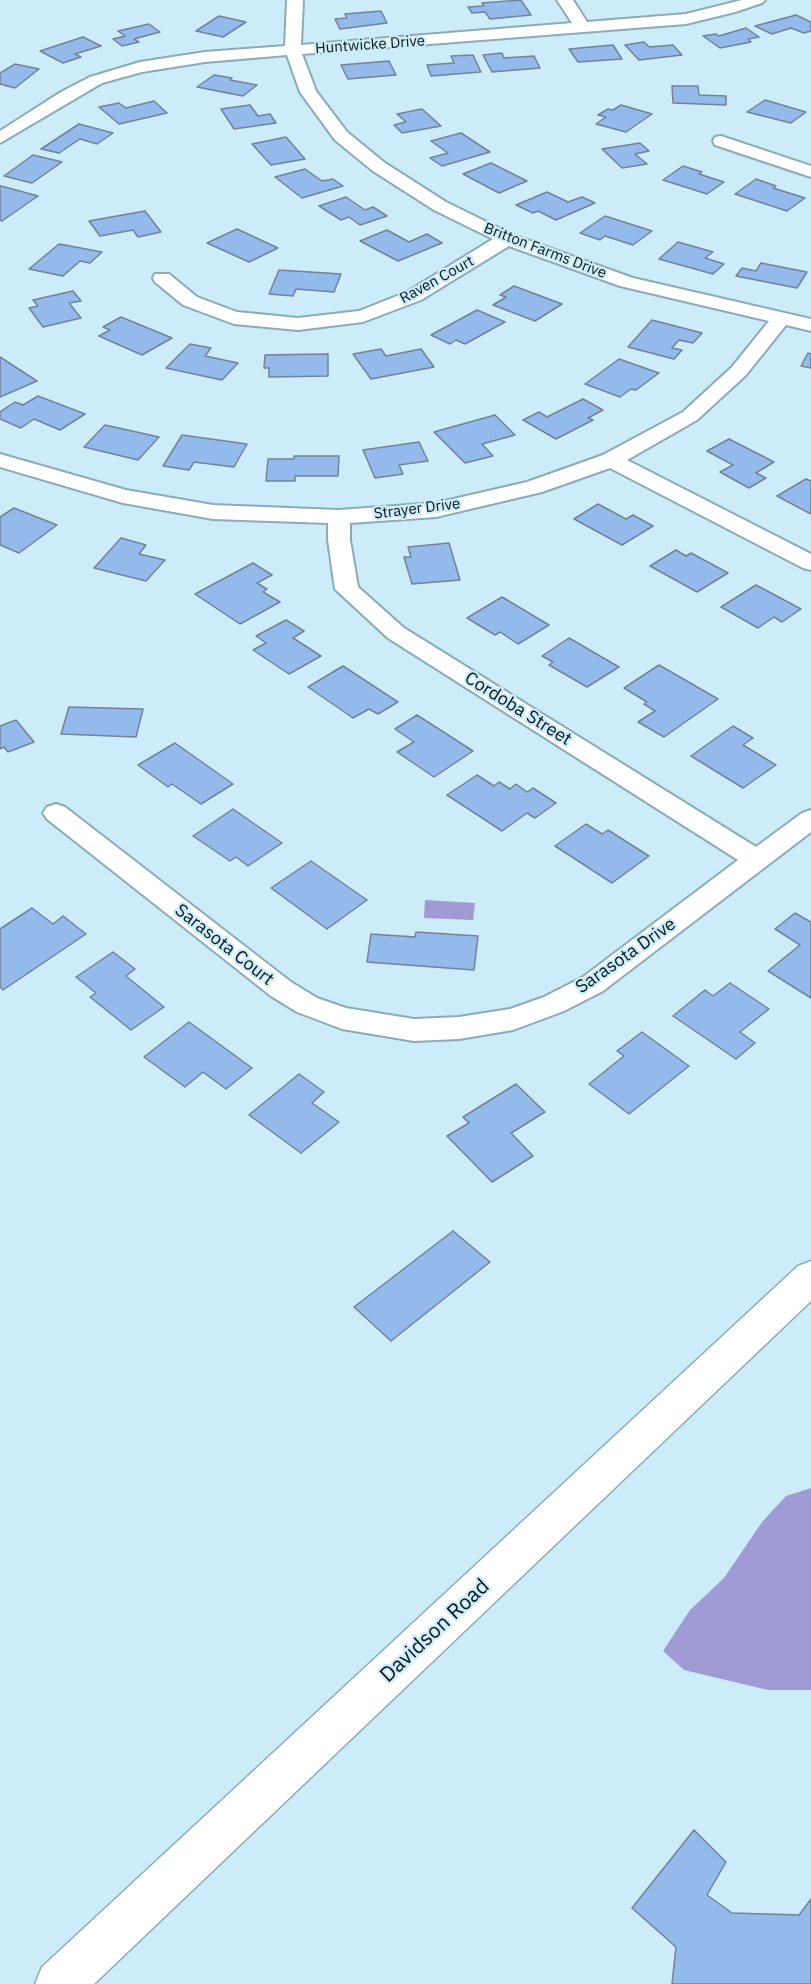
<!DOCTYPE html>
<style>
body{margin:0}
canvas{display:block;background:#cbecf8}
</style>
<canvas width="811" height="1984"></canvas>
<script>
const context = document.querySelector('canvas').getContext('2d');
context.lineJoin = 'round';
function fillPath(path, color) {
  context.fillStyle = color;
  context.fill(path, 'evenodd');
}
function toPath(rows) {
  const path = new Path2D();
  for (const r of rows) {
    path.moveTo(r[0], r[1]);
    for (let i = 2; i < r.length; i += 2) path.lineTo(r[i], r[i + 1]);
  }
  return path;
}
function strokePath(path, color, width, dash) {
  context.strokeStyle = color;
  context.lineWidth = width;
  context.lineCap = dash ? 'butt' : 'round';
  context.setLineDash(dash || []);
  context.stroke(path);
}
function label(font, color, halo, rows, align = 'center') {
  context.font = font + ' "IBM Plex Sans",sans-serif';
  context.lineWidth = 4.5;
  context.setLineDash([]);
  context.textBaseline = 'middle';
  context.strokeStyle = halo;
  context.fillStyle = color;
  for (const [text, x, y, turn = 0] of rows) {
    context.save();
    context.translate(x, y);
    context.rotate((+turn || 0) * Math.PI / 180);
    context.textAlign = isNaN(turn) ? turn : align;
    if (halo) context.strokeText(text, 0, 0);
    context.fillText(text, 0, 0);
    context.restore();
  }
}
const water = toPath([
 [425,900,475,903,473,920,424,918],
 [811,1488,811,1690,768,1690,684,1670,663,1651,690,1610,724,1578,762,1522,786,1496]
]);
const building = toPath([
 [521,0,531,15,490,19,485,12,472,13,468,7,484,6,482,3,521,0],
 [381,11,387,23,340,29,335,19,347,18,345,14,381,11],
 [796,15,811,22,811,31,804,33,791,28,772,34,755,26,796,15],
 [219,16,246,22,223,37,196,31,219,16],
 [149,24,160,32,134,39,139,42,122,46,113,39,125,36,118,31,149,24],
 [746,28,759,37,748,39,751,42,720,48,703,36,716,34,719,36,746,28],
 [83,37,101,46,75,54,81,57,63,63,40,51,83,37],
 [644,42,649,47,673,45,682,55,639,60,625,45,644,42],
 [613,45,622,59,578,62,569,49,613,45],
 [502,53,504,58,534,56,540,68,492,72,483,55,502,53],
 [473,55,481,72,431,76,427,65,454,63,451,56,473,55],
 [389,61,396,75,348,79,341,65,389,61],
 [15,64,39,69,15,88,0,84,0,73,15,64],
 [214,75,232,78,230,80,257,85,243,96,197,87,214,75],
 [672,86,698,86,699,95,726,96,726,105,673,103,672,86],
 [765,100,806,112,791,123,747,112,765,100],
 [154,101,167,113,119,124,99,107,119,103,126,108,154,101],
 [250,105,258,116,270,114,276,123,234,129,221,109,250,105],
 [621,105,652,114,626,132,596,124,606,117,598,115,608,109,613,110,621,105],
 [422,109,441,126,402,133,394,125,406,122,397,114,422,109],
 [79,124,113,133,97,144,80,139,59,153,41,149,79,124],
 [461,133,490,152,442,166,430,158,448,153,431,141,461,133],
 [286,137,305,159,271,165,252,144,286,137],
 [640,143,649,151,635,154,647,164,622,168,602,149,640,143],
 [33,155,62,162,32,183,4,176,33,155],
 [491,163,527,181,499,193,463,174,491,163],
 [683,166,702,172,699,174,724,182,707,194,663,180,683,166],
 [305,169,322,181,333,179,343,186,302,198,275,177,305,169],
 [756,179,776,186,773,188,805,198,787,211,735,194,756,179],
 [0,186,1,186,38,196,2,221,0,220,0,186],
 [547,192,568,202,582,197,595,203,556,220,538,211,533,213,516,205,547,192],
 [346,197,365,210,373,207,387,216,360,225,349,217,341,220,319,206,346,197],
 [145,211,161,232,138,237,133,230,100,236,89,221,145,211],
 [605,216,652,231,633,245,605,236,600,240,580,233,605,216],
 [237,229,278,248,249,262,207,243,237,229],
 [387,230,409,242,427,234,442,243,398,261,360,241,387,230],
 [678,242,713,252,705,258,724,264,713,274,659,259,678,242],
 [59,244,102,252,90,263,80,261,63,276,29,269,59,244],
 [761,263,807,272,797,288,736,276,742,268,756,271,761,263],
 [279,270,341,274,334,292,296,289,293,296,269,294,279,270],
 [514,286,562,304,535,321,493,305,506,297,500,295,514,286],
 [73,291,81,301,69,303,81,318,43,327,29,308,38,306,33,300,73,291],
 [477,310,505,322,465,344,456,340,450,344,431,335,477,310],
 [121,317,172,338,142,355,99,336,110,330,103,327,121,317],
 [652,320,702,333,693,343,679,340,672,348,682,350,674,359,628,347,652,320],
 [190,344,211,348,205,356,238,363,222,380,166,368,190,344],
 [381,349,386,356,421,349,434,367,371,379,353,354,381,349],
 [808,353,811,354,811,368,801,366,808,353],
 [328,354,328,376,269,377,269,368,264,368,265,355,328,354],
 [0,357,37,381,0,397,0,357],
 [619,359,659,373,636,390,631,389,620,397,585,384,619,359],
 [38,396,85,414,60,430,34,419,21,428,0,419,0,412,15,402,23,405,38,396],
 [583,399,603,410,588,418,593,420,556,439,523,420,539,412,547,417,583,399],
 [495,415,515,435,482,444,493,456,465,463,434,432,495,415],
 [105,425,159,437,138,460,84,447,105,425],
 [182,435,247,444,234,467,194,462,189,470,163,466,182,435],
 [729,439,774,462,756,473,766,478,749,488,720,472,733,465,707,451,729,439],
 [419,442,428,461,399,465,403,474,375,478,363,450,419,442],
 [294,456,339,456,338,476,295,476,295,481,266,481,268,459,294,459,294,456],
 [806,479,811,481,811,514,777,496,806,479],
 [598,504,626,519,633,515,653,526,622,545,574,519,598,504],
 [14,508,57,525,19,553,0,545,0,517,14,508],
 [121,538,146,545,139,554,165,560,146,581,94,568,121,538],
 [449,543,460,580,412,584,404,557,411,557,408,547,449,543],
 [676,550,686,556,691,553,728,573,697,592,650,566,676,550],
 [253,563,272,575,257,583,267,589,263,592,280,602,240,624,195,594,253,563],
 [756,585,801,609,782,622,774,617,758,628,721,607,756,585],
 [502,597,549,625,518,644,500,632,495,635,467,618,502,597],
 [286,620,304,631,293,638,321,656,289,674,253,650,266,643,256,636,286,620],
 [569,638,619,667,587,687,549,665,553,662,542,656,569,638],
 [659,665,718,699,664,737,638,722,655,711,644,704,647,702,624,688,659,665],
 [343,666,398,702,378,714,369,709,353,718,308,687,343,666],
 [69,707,143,709,136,737,61,734,69,707],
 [417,715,473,751,434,777,397,752,414,742,395,729,417,715],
 [16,720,34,742,8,752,4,747,0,749,0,726,16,720],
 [733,726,753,738,743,745,776,765,743,788,691,756,733,726],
 [175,743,233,784,201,804,172,784,168,787,138,765,175,743],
 [477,775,494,786,499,782,510,789,516,784,527,792,533,788,556,803,535,818,527,813,502,831,447,795,477,775],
 [233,809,282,843,248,866,236,857,230,861,193,836,233,809],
 [586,824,602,834,608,830,649,856,612,883,555,846,586,824],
 [311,861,367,900,327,929,271,888,311,861],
 [32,908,53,924,63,916,86,934,3,990,0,987,0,929,32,908],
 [795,913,811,922,811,998,768,971,800,945,775,929,795,913],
 [416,932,478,936,474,970,367,962,371,934,415,937,416,932],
 [113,952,135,969,126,976,164,1007,131,1030,90,997,96,993,76,977,113,952],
 [730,983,769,1009,740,1032,755,1043,736,1059,673,1016,705,990,713,996,730,983],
 [189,1022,252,1068,226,1089,203,1072,185,1087,144,1057,189,1022],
 [642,1032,689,1066,629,1114,589,1084,624,1056,617,1051,642,1032],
 [299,1074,324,1092,312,1103,339,1122,301,1153,249,1115,299,1074],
 [516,1084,545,1112,511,1133,533,1156,492,1182,447,1136,469,1123,463,1117,516,1084],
 [453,1231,490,1262,391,1341,354,1307,453,1231],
 [694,1830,726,1862,707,1895,732,1913,799,1915,811,1899,811,1984,672,1984,676,1947,632,1908,694,1830]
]);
const street = toPath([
 [287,0,303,0,301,45,572,23,557,0,573,0,587,22,686,14,742,0,765,0,762,3,735,12,686,24,302,54,316,91,347,132,385,163,446,202,513,235,633,278,811,319,811,331,786,325,746,375,697,420,627,460,811,554,811,570,803,568,610,468,542,492,436,517,350,523,350,540,358,587,404,628,756,847,802,813,811,810,811,832,603,991,564,1011,513,1030,459,1039,414,1041,342,1029,297,1012,271,996,47,819,43,813,47,807,56,804,65,807,291,982,317,998,346,1008,414,1019,459,1017,510,1009,544,997,583,977,738,860,388,638,335,589,328,540,328,523,213,519,123,503,0,467,0,454,126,490,213,505,339,510,436,503,527,482,603,455,683,412,732,367,769,321,620,286,509,246,421,300,363,322,298,330,234,324,183,305,155,282,153,278,155,274,169,274,197,297,237,312,298,318,359,311,407,292,493,239,434,210,373,171,335,140,300,92,287,55,205,62,142,72,102,83,0,143,0,131,61,92,90,77,140,62,205,52,285,46,287,0],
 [721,136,811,166,811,177,715,145,713,141,715,137,721,136]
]);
const secondary = toPath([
 [811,1261,811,1301,94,1984,35,1984,42,1967,798,1266,811,1261]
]);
const farStreetnames = [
 ["Huntwicke Drive",370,45,-4],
 ["Britton Farms Drive",545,251,21],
 ["Raven Court",437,280,-29],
 ["Strayer Drive",417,509,-7]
];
const streetNames = [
 ["Cordoba Street",518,709,32],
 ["Sarasota Court",224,945,38],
 ["Sarasota Drive",626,956,-35]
];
const nearStreetnames = [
 ["Davidson Road",435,1631,-43]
];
fillPath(water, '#a09bd4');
fillPath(building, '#93baeb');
strokePath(building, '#728298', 1.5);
strokePath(street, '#8babb6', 4);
strokePath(secondary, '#8babb6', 3);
fillPath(street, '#fff');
fillPath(secondary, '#fff');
label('15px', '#0b171b', '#cbecf8', farStreetnames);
label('18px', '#0b171b', '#cbecf8', streetNames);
label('21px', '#0b171b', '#cbecf8', nearStreetnames);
</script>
